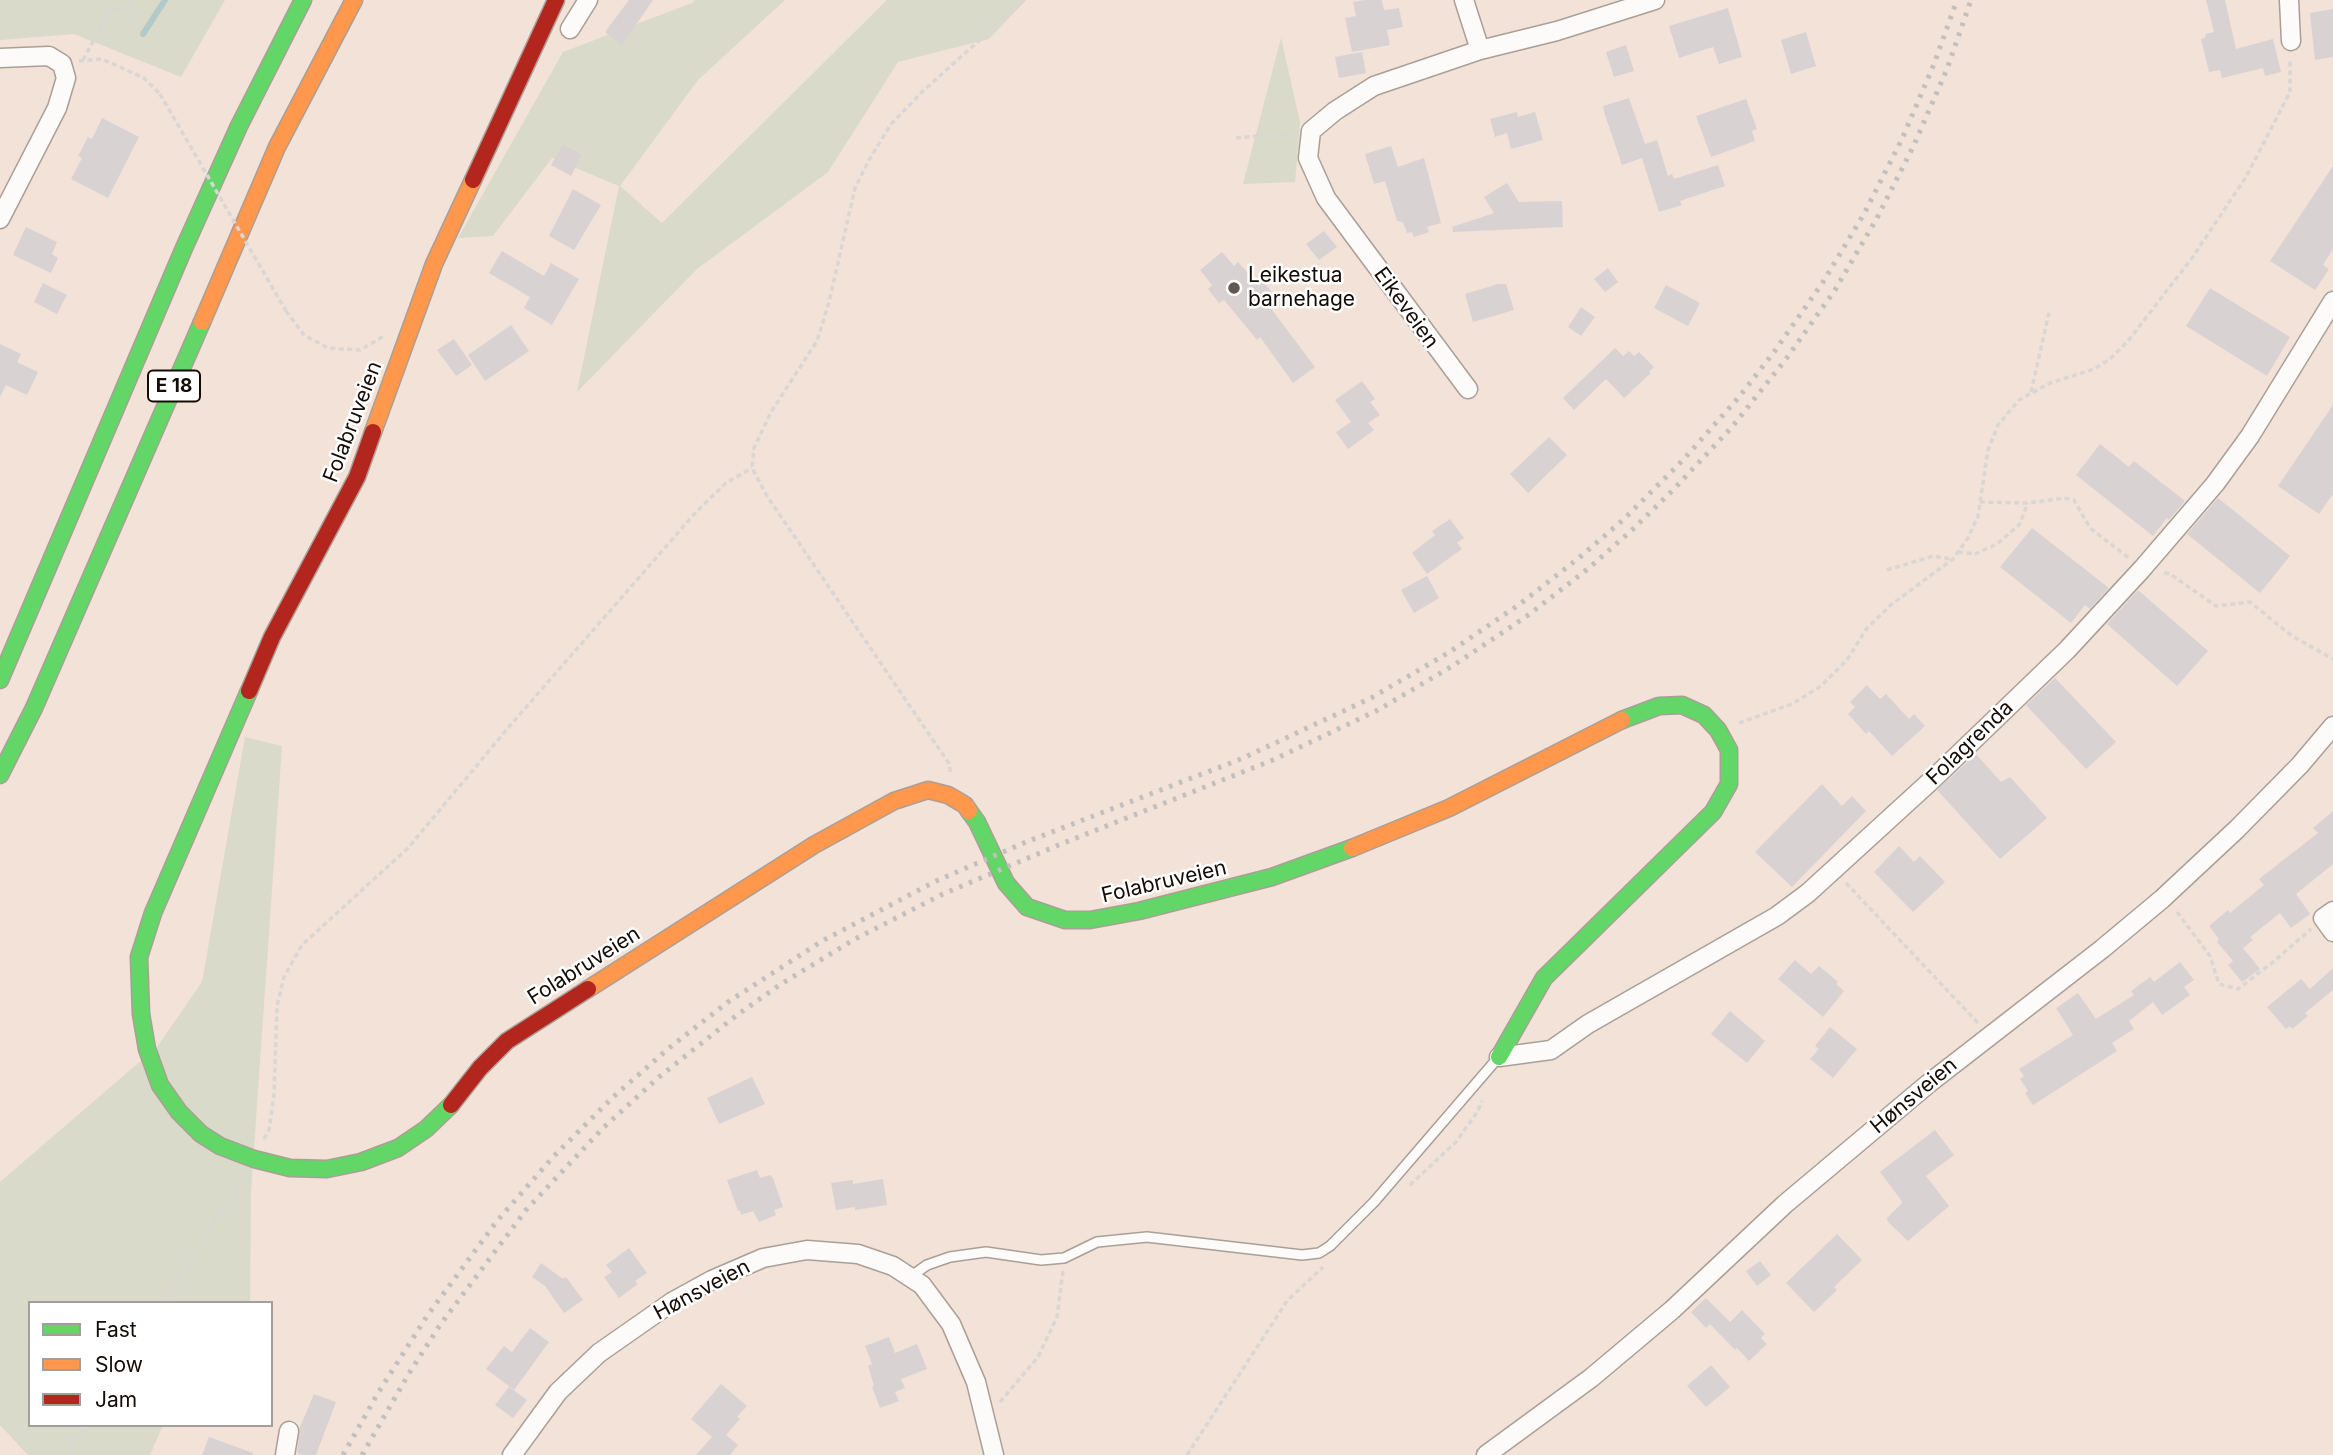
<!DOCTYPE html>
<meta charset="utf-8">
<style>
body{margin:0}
#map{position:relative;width:2333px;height:1455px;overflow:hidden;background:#f2e2d8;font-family:Inter,sans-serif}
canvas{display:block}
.legend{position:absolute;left:28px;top:1301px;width:245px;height:126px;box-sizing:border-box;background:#fff;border:2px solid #a19e9b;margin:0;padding:9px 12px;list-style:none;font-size:21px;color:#150c06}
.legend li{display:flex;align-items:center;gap:14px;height:35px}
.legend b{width:35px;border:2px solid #a19e9b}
</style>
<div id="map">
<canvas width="2333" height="1455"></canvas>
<ul class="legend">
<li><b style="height:9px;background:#63d668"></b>Fast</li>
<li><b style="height:9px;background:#ff974d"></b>Slow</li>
<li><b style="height:9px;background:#b3261e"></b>Jam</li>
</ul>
</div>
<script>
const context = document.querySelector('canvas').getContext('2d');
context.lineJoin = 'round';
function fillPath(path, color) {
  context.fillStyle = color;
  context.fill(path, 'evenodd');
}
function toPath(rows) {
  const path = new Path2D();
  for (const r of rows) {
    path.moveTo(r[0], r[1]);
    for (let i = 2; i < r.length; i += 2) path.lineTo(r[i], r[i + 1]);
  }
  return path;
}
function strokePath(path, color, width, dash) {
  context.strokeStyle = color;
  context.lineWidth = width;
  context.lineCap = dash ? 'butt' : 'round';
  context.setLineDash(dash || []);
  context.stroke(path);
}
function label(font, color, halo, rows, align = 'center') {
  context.font = font + ' Inter,sans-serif';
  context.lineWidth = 5;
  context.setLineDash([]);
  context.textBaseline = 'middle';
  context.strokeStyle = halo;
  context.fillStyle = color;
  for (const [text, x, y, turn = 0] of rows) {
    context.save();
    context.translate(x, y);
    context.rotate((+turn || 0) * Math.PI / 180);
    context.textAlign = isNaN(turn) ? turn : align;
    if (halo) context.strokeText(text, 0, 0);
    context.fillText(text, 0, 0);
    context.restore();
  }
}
const green = toPath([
 [0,0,225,0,181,77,74,34,0,40],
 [695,0,785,0,698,80,620,186,662,223,887,0,1026,0,989,39,898,62,828,172,697,269,577,392,619,186,552,158,493,236,458,238,563,52,692,3],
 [1281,38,1300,122,1295,182,1243,184],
 [245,737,282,746,251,1191,250,1303,30,1303,30,1425,163,1425,150,1455,28,1455,0,1425,0,1182,157,1047,202,982]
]);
const stream = toPath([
 [143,34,165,0]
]);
const building = toPath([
 [629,0,653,0,622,45,605,32],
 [1365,0,1382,0,1384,10,1399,8,1403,27,1387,30,1390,45,1352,52,1345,18,1356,16,1353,2],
 [2206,0,2225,0,2236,49,2273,39,2281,72,2265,76,2263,68,2222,78,2220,70,2209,72,2201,39,2206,37,2205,34,2214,32],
 [1728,8,1742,57,1719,64,1713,47,1679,58,1669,26],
 [2333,9,2333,57,2315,60,2310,13],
 [1806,32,1816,66,1791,74,1781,40],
 [1626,45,1634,71,1614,77,1606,52],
 [1362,52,1366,73,1339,78,1335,57],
 [1629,98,1645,144,1657,140,1668,176,1672,174,1674,179,1718,165,1725,186,1680,201,1682,205,1659,212,1642,158,1622,165,1605,115,1603,106],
 [1746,99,1757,129,1752,131,1755,141,1711,157,1696,116],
 [1517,112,1518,117,1535,112,1543,140,1511,149,1507,133,1495,137,1490,119],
 [102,118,139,137,108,198,71,179,82,158,78,156,88,137,92,139],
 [563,144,582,155,571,176,551,165],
 [1391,146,1398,167,1424,158,1441,223,1427,227,1429,232,1414,237,1412,232,1407,233,1403,222,1397,221,1385,181,1374,184,1365,154],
 [2333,166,2333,249,2323,265,2329,269,2315,290,2270,261],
 [1507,183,1519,202,1562,201,1563,227,1453,232,1452,227,1494,213,1484,197],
 [573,189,601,205,574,250,549,236],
 [26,227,57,242,52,254,58,258,51,273,13,255],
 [1324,231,1337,247,1319,260,1306,244],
 [502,251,544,276,551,263,579,279,552,325,524,308,530,297,489,273],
 [1222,252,1234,266,1238,262,1257,283,1261,279,1274,295,1266,302,1315,367,1293,383,1260,337,1257,340,1224,300,1219,303,1208,289,1212,285,1200,270],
 [1608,268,1618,282,1605,292,1594,279],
 [43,283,67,295,57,314,34,302],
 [1498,284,1506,284,1514,310,1473,322,1465,294],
 [1666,285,1700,303,1688,326,1654,308],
 [2210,288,2290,337,2267,376,2186,326],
 [1581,307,1595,317,1581,336,1568,327],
 [511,325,529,351,485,381,468,355],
 [454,339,472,365,456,376,437,350],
 [0,344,21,354,17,362,38,372,27,395,6,385,0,397],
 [1615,348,1623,356,1629,351,1634,356,1639,352,1654,367,1649,372,1651,373,1624,398,1606,379,1574,410,1563,398],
 [1362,381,1375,399,1370,402,1380,415,1368,423,1374,430,1348,449,1336,432,1351,422,1335,400],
 [2333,405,2333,494,2319,514,2278,486],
 [1549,437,1567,455,1528,493,1510,474],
 [2100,444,2129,467,2134,461,2185,501,2169,520,2167,518,2153,536,2076,475],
 [2218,498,2290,556,2260,593,2187,534],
 [1450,519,1464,538,1457,543,1462,549,1427,574,1412,553,1435,535,1432,531],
 [2032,528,2109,588,2090,609,2085,605,2071,623,2000,567],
 [1427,576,1439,598,1414,613,1401,590],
 [2138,590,2208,651,2177,686,2107,624],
 [2055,678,2116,742,2086,769,2026,705],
 [1867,685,1880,699,1886,694,1909,719,1914,714,1925,726,1892,756,1869,731,1866,734,1848,714,1855,707,1850,702],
 [1976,754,2001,782,2010,777,2047,818,2000,859,1937,790],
 [1822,784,1842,806,1852,796,1866,811,1792,887,1755,852],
 [2333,811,2333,864,2296,894,2310,914,2291,928,2280,913,2250,937,2253,940,2243,948,2260,969,2242,982,2228,965,2233,961,2217,942,2219,939,2209,926,2228,910,2230,913,2264,885,2259,879,2318,833,2313,828],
 [1899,846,1914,862,1920,856,1945,882,1913,912,1874,872],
 [1795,960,1811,974,1819,966,1838,982,1836,984,1844,991,1823,1017,1778,979],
 [2180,962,2194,980,2184,987,2190,995,2162,1015,2153,1002,2129,1021,2134,1029,2112,1043,2117,1051,2033,1105,2025,1093,2028,1091,2020,1079,2024,1076,2019,1069,2073,1035,2056,1008,2078,993,2096,1019,2134,995,2131,991,2150,977,2154,982],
 [2333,968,2333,990,2305,1013,2308,1016,2292,1029,2290,1026,2286,1029,2267,1007,2301,979,2310,989],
 [1730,1011,1765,1041,1747,1063,1711,1034],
 [1830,1027,1857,1049,1833,1078,1810,1059,1819,1049,1815,1046],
 [752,1077,765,1104,719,1124,707,1098],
 [1935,1130,1954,1155,1926,1176,1949,1206,1908,1241,1888,1222,1887,1218,1902,1203,1901,1200,1880,1172],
 [757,1170,760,1178,770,1175,773,1178,783,1207,774,1210,776,1215,759,1222,753,1211,741,1215,740,1210,738,1211,727,1180],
 [883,1179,887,1205,855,1210,855,1207,836,1210,831,1183,853,1180,853,1184],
 [1837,1234,1862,1260,1834,1287,1837,1290,1814,1312,1786,1283],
 [629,1248,647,1273,635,1281,638,1284,619,1298,604,1277,612,1272,606,1265],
 [1760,1261,1771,1275,1757,1286,1746,1271],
 [541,1263,563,1279,566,1277,583,1300,564,1313,545,1286,532,1277],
 [1706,1298,1730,1322,1742,1310,1765,1334,1761,1338,1767,1344,1749,1361,1737,1348,1735,1350,1710,1324,1706,1328,1691,1312],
 [530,1328,549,1342,514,1390,486,1369,504,1346,512,1352],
 [889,1337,895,1353,917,1344,927,1369,901,1379,905,1388,895,1392,899,1401,880,1408,872,1387,874,1386,868,1366,872,1364,865,1346],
 [1711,1365,1730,1387,1706,1407,1687,1386],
 [721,1384,747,1406,737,1417,740,1419,726,1435,738,1445,730,1455,696,1455,712,1437,691,1419],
 [509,1387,527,1400,513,1418,495,1405],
 [314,1394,336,1402,316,1455,303,1455,297,1453,300,1427],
 [209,1437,253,1453,253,1455,202,1455]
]);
const path = toPath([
 [83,60,108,14,133,0],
 [79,61,102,59,144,78,160,94],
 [1236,138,1291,133],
 [286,311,304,335,328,348,360,350,384,336],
 [2031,392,2049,313],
 [1980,502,2028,503,2064,498,2074,500,2090,528,2129,558],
 [1958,552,1975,554,1997,544,2019,525,2028,503],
 [1887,570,1933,556,1953,559],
 [2164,573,2170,574,2216,606,2250,602,2292,636,2333,659],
 [1739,723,1792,704,1821,686,1847,660,1867,628,1892,604,1953,559,1968,538,1978,516,1988,450,1998,425,2019,400,2050,383,2094,369,2110,359,2128,341,2192,258,2246,177,2290,92,2290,58],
 [950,772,950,765,767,496,752,468,754,448,771,412,817,341,829,302,855,188,869,160,891,124,923,91,1024,0],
 [1846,883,1978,1023],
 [2177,912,2210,956,2219,984,2238,989,2273,962,2311,929],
 [264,1139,269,1130,274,1095,277,1006,284,977,302,945,408,848,508,728,696,512,726,483,752,468],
 [1410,1185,1456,1142,1478,1111,1482,1101],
 [165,1303,243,1176],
 [1000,1402,1038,1357,1057,1317,1063,1271],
 [69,1455,88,1425],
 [1187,1455,1287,1301,1323,1267]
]);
const lane = toPath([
 [910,1277,927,1265,950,1257,986,1252,1041,1260,1064,1258,1097,1242,1147,1237,1302,1255,1319,1253,1330,1246,1374,1202,1497,1059]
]);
const street = toPath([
 [1464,0,1480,50],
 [2289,0,2291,41],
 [570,29,588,0],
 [0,58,49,56,62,64,66,78,57,108,0,219],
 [1468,389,1326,198,1308,158,1311,131,1335,111,1374,86,1480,50,1557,31,1655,0],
 [2333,911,2323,918,2333,932],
 [1499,1057,1551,1050,1588,1024,1777,916,1808,893,1934,778,2067,650,2142,569,2215,484,2250,436,2333,301],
 [285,1455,289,1431],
 [512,1455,558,1392,599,1353,672,1302,712,1280,763,1258,807,1250,858,1254,893,1266,922,1285,951,1324,976,1382,994,1455],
 [1486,1455,1591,1378,1672,1310,1785,1204,1928,1084,2102,949,2162,899,2237,829,2300,765,2333,726]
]);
const fast = toPath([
 [0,680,184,248,239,126,303,0],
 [249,691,153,913,139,957,141,1014,147,1049,160,1085,179,1112,201,1134,220,1146,254,1159,290,1168,327,1169,361,1162,398,1148,426,1129,451,1105],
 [0,775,34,708,202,322],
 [969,811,977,822,1006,883,1027,907,1065,920,1090,920,1139,911,1272,877,1352,848],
 [1499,1057,1544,978,1713,812,1729,784,1729,750,1718,730,1704,715,1682,705,1659,706,1622,720]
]);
const slow = toPath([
 [202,322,277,147,354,0],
 [373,432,434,264,473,180],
 [1352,848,1449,808,1622,720],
 [588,989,814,845,894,801,928,790,948,795,965,805,969,811]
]);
const jam = toPath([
 [473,180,556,0],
 [249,691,272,637,357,477,373,432],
 [451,1105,480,1068,507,1041,588,989]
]);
const rail = toPath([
 [343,1455,378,1393,427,1316,497,1221,553,1157,612,1098,669,1048,728,1002,822,941,936,881,1026,842,1241,759,1371,698,1448,653,1520,604,1580,557,1623,520,1683,460,1739,397,1774,352,1823,282,1865,212,1902,139,1934,64,1957,0],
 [362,1455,408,1375,440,1325,526,1210,603,1128,659,1077,737,1015,781,984,855,939,943,894,1061,844,1273,760,1378,710,1454,665,1527,616,1589,568,1633,529,1673,490,1732,427,1786,359,1835,290,1877,218,1914,145,1947,69,1971,0]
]);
const pathBridge = toPath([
 [160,94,286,311]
]);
const markers = [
 [1234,288,7,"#625750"]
];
const shields = [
 [174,386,52]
];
const shieldNames = [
 ["E 18",174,386]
];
const poiNames = [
 ["Leikestua",1248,276],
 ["barnehage",1248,300]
];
const streetNames = [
 ["Eikeveien",1406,308,54],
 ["Folabruveien",353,422,-69],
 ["Folagrenda",1970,743,-44],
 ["Folabruveien",1164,882,-13],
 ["Folabruveien",584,966,-32],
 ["Hønsveien",1914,1096,-40],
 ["Hønsveien",702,1290,-28]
];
fillPath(green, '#d9dac9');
strokePath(stream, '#b2caca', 6);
fillPath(building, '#d9d2d3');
strokePath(lane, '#aa9f97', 12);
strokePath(street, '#aa9f97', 21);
strokePath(fast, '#aa9f97', 19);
strokePath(slow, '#aa9f97', 19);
strokePath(jam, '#aa9f97', 19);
strokePath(path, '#dad6d3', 3.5, [5, 3.5]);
strokePath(lane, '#fdfbf9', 9);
strokePath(street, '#fdfbf9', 18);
strokePath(fast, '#63d668', 16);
strokePath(slow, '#ff974d', 16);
strokePath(jam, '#b3261e', 16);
strokePath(rail, '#c3bfbc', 5, [3.5, 7]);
strokePath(pathBridge, '#dad6d3', 3.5, [5, 3.5]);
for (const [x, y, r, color] of markers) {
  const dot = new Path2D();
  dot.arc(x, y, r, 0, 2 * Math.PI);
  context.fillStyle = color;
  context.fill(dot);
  strokePath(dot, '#fff', 2.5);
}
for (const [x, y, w] of shields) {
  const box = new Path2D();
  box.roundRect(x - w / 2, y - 15.5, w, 31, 5);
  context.fillStyle = '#fff';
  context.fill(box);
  strokePath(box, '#150c06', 2);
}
label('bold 19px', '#150c06', null, shieldNames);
label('21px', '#150c06', '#fff', poiNames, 'left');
label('21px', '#150c06', '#fff', streetNames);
</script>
